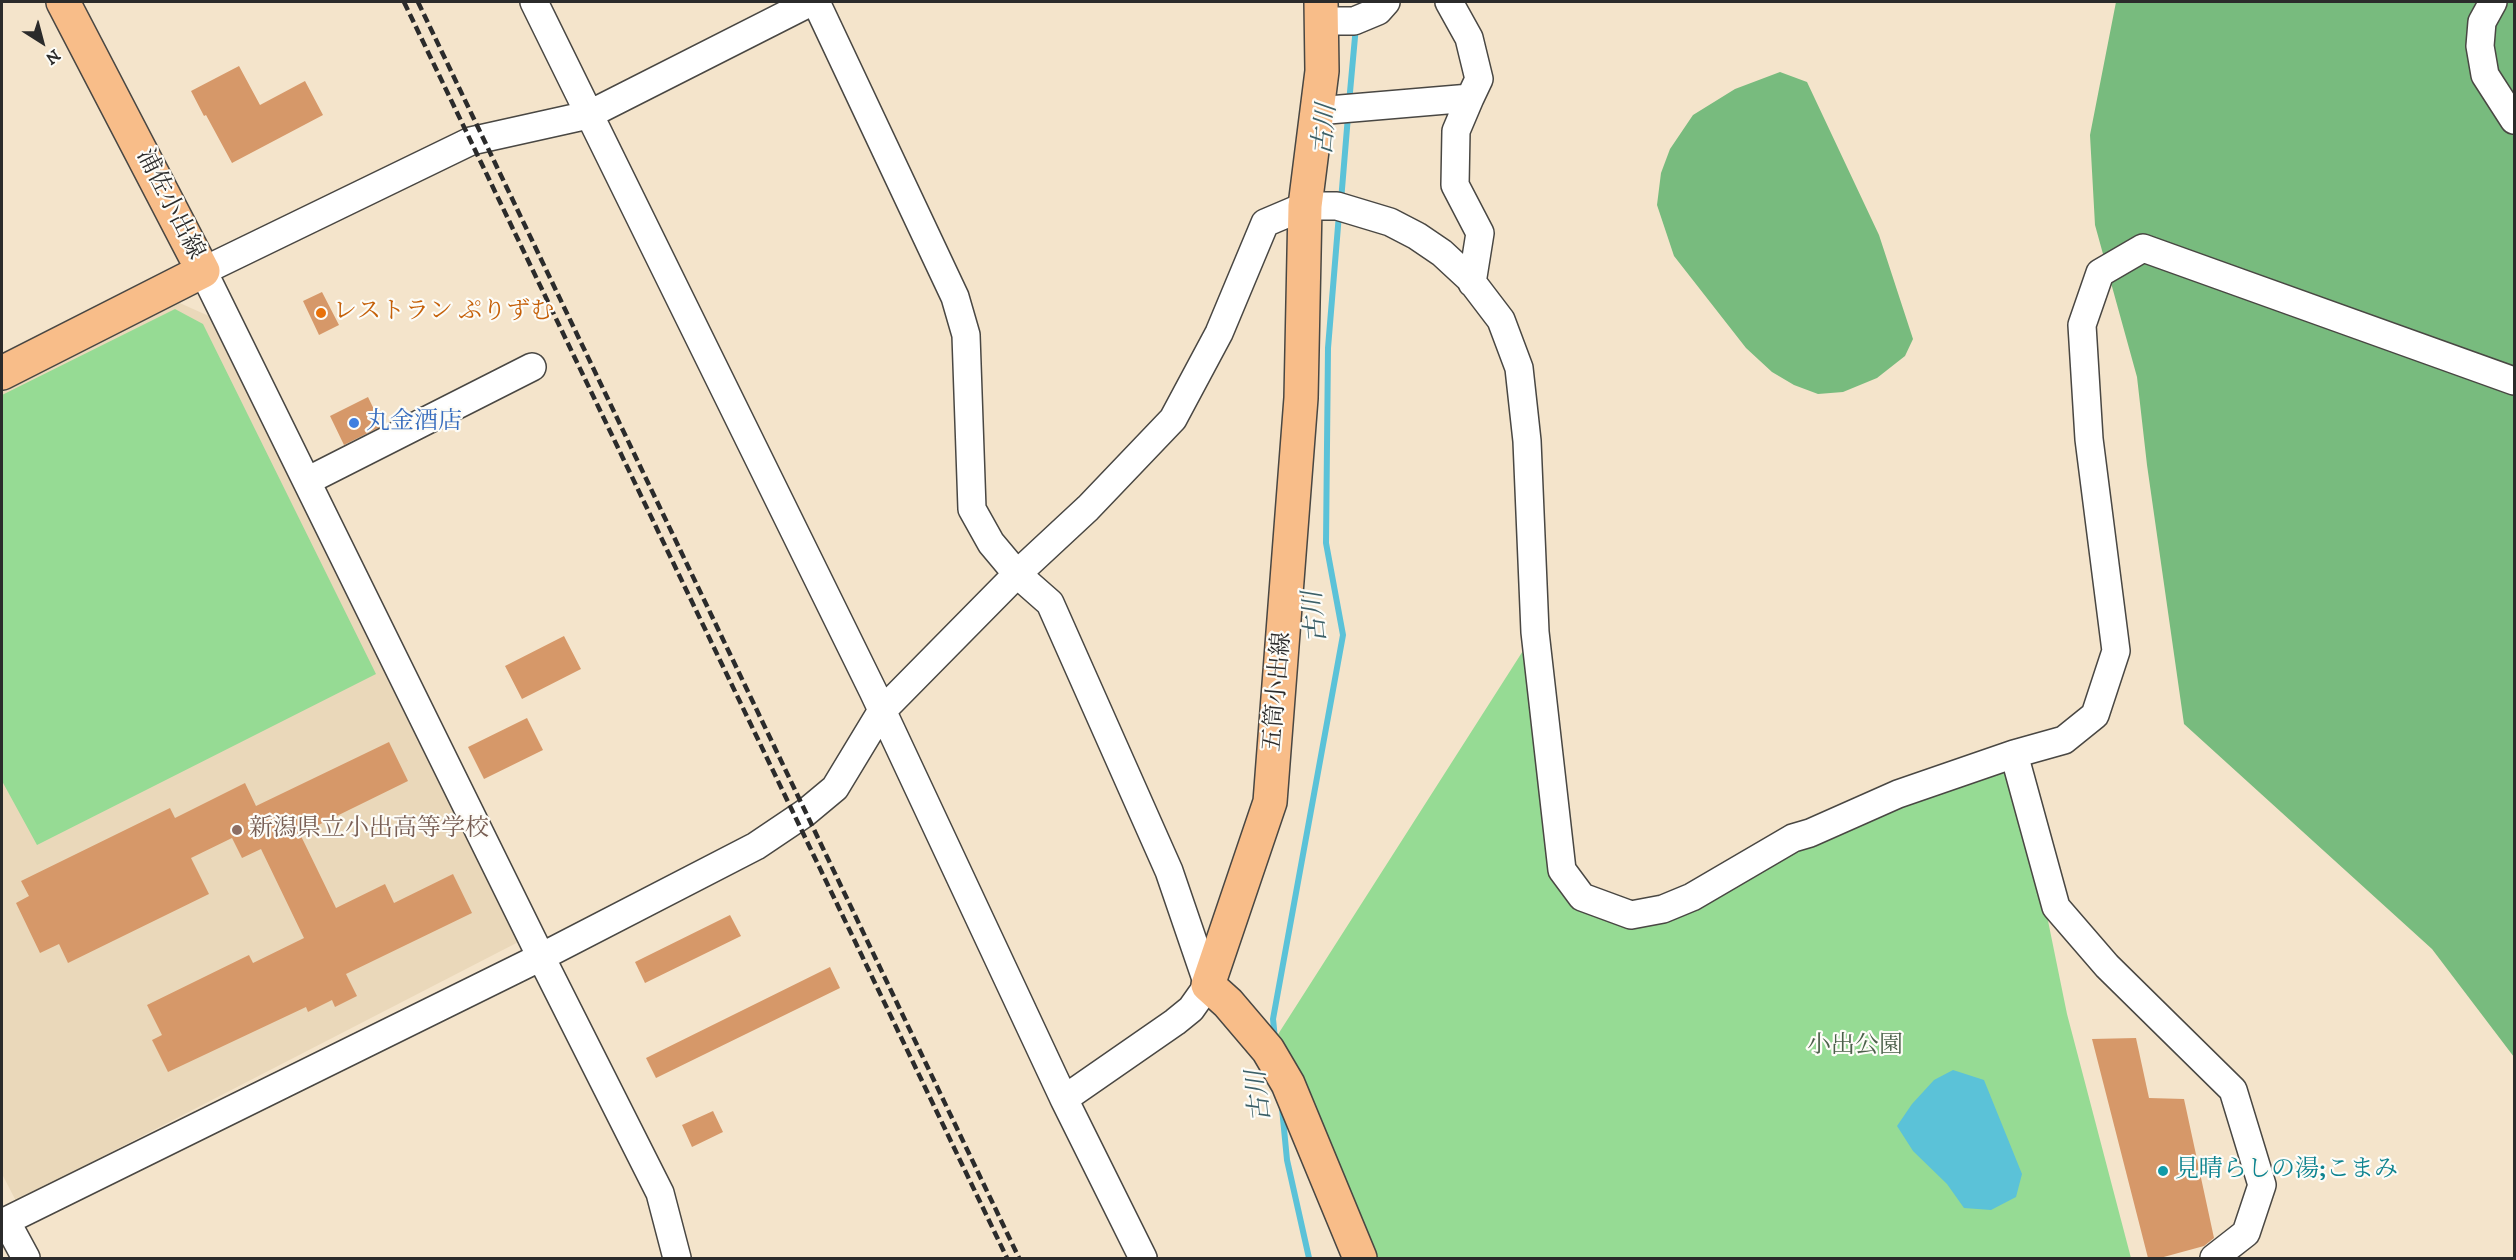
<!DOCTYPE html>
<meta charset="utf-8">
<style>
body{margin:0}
#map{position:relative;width:2516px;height:1260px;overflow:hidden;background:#f4e4cb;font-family:"IM FELL DW Pica",serif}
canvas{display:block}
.frame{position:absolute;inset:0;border:3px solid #2b2b2b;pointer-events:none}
.north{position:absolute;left:12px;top:12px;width:60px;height:60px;-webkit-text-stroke:4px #fdfcf7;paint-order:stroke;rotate:144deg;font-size:16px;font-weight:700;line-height:24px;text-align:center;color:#2b2b2b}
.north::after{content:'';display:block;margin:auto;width:21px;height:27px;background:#2b2b2b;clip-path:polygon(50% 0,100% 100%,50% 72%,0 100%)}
</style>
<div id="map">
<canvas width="2516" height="1260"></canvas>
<div class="frame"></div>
<div class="north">N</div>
</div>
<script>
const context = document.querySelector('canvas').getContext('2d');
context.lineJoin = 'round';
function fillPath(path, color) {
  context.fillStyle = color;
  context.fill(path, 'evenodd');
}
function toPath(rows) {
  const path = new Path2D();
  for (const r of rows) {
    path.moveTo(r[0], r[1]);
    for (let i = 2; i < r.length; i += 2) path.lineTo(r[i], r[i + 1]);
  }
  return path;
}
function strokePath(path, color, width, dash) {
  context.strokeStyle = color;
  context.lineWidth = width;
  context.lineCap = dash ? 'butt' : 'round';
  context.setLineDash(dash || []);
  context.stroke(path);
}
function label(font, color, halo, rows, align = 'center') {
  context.font = font + ' "IM FELL DW Pica","Noto Serif JP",serif';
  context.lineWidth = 4.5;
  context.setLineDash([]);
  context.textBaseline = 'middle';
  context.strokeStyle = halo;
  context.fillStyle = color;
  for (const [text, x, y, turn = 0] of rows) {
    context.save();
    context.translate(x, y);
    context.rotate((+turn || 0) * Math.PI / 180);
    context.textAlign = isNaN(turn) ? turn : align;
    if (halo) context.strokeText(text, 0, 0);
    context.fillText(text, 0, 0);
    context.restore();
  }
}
const built = toPath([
 [173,300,211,317,530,936,16,1201,2,1174,2,387]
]);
const green = toPath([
 [175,309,203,324,376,674,37,845,2,781,2,395],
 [1535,632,1562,870,1631,915,2014,754,2067,1014,2131,1258,1360,1258,1268,1050]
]);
const forest = toPath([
 [2116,2,2514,2,2514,1057,2432,949,2184,724,2147,465,2137,377,2095,225,2090,135],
 [1780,72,1807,82,1879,235,1913,339,1905,356,1877,378,1843,392,1818,394,1794,385,1772,372,1746,348,1674,256,1657,205,1661,173,1670,149,1693,115,1735,89]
]);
const water = toPath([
 [1953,1070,1984,1080,2022,1174,2016,1197,1991,1210,1964,1208,1947,1184,1913,1151,1897,1126,1912,1104,1934,1080]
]);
const stream = toPath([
 [1349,103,1356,26],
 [1341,201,1348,116],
 [1275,1039,1273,1019,1343,635,1326,543,1328,348,1339,214],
 [1282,1108,1287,1160,1309,1258]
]);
const building = toPath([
 [239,66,260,105,305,81,323,115,232,163,206,115,204,116,191,91],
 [322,292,339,325,319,335,303,301],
 [368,397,382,426,344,445,330,416],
 [564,636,581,669,522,699,505,666],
 [527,718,543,750,484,779,468,747],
 [389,742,408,781,300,834,336,908,385,884,394,903,453,874,472,913,346,974,357,996,335,1007,332,1000,308,1012,306,1007,168,1072,152,1040,162,1035,147,1005,249,955,253,963,304,938,261,849,242,858,232,838,191,858,209,894,68,963,59,944,40,953,16,903,29,896,21,881,170,808,175,818,245,783,256,806],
 [730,915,741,936,645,983,635,962],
 [830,967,840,988,656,1078,646,1058],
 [2136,1038,2149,1098,2184,1099,2214,1238,2204,1246,2160,1258,2148,1258,2092,1039],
 [713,1111,723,1132,692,1147,682,1125]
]);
const minor = toPath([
 [534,2,873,691,1064,1099,1143,1258],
 [816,2,955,297,966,335,972,509,991,543,1017,574,1050,603,1169,871,1208,985,1191,1009,1175,1022,1064,1099],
 [1449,2,1469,38,1479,79,1470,98],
 [2493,2,2482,22,2480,46,2485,75,2514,120],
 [1321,21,1354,21,1378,11,1386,2],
 [1317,111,1470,98,1456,131,1455,185,1480,233,1472,283],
 [307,481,532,367],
 [2014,754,2056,907,2107,966,2233,1090,2262,1185,2246,1233,2214,1258],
 [6,1221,26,1258],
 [2,1223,541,957,756,846,805,813,835,788,881,712,1017,574,1088,508,1173,419,1219,333,1265,223,1305,206,1337,206,1390,222,1417,236,1442,253,1469,278,1501,320,1519,368,1527,441,1535,632,1562,870,1582,897,1631,915,1663,909,1692,897,1793,838,1810,833,1898,794,2014,754,2064,740,2095,715,2116,651,2089,439,2082,325,2100,273,2143,248,2514,381],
 [677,1258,660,1193,541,957,203,271,471,141,588,115,811,2]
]);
const major = toPath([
 [1321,2,1322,71,1305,206,1301,398,1270,802,1208,985,1228,1003,1268,1050,1288,1084,1360,1258],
 [2,373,203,271,63,2]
]);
const rail = toPath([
 [404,2,1007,1258],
 [418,2,1019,1258]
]);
const markers = [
 [321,313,6,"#e8710a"],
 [354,423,6,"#3f7fe0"],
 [237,830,6,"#8d6e63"],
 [2163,1171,6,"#0f9aa8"]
];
const streetNames = [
 ["浦佐小出線",169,205,63],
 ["五筒小出線",1279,692,-85]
];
const foodNames = [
 ["レストラン ぷりずむ",333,313]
];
const shopNames = [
 ["丸金酒店",366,423]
];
const educationNames = [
 ["新潟県立小出高等学校",249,830]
];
const parkNames = [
 ["小出公園",1855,1047]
];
const cultureNames = [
 ["見晴らしの湯;こまみ",2175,1171]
];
const waterNames = [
 ["古川",1327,130,-85],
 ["古川",1317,617,-95],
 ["古川",1261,1096,-96]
];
fillPath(built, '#ead8ba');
fillPath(green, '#96db94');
fillPath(forest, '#78bb7e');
fillPath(water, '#5bc2d8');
strokePath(stream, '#5bc2d8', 6);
fillPath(building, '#d69869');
strokePath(minor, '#494743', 30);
strokePath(major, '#494743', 36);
strokePath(minor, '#fff', 27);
strokePath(major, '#f8bd89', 33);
strokePath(rail, '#2b2b2b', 4.5, [9, 4.5]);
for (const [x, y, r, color] of markers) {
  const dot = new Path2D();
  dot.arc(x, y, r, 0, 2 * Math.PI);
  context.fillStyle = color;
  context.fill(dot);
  strokePath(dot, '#fdfcf7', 2);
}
label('24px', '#2b2b2b', '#fdfcf7', streetNames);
label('24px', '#c56008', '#fdfcf7', foodNames, 'left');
label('24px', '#366cbe', '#fdfcf7', shopNames, 'left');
label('24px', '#785e54', '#fdfcf7', educationNames, 'left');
label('24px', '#4b604a', '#fdfcf7', parkNames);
label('24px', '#0d838f', '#fdfcf7', cultureNames, 'left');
label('italic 26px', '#3c6068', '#fdfcf7', waterNames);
</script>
